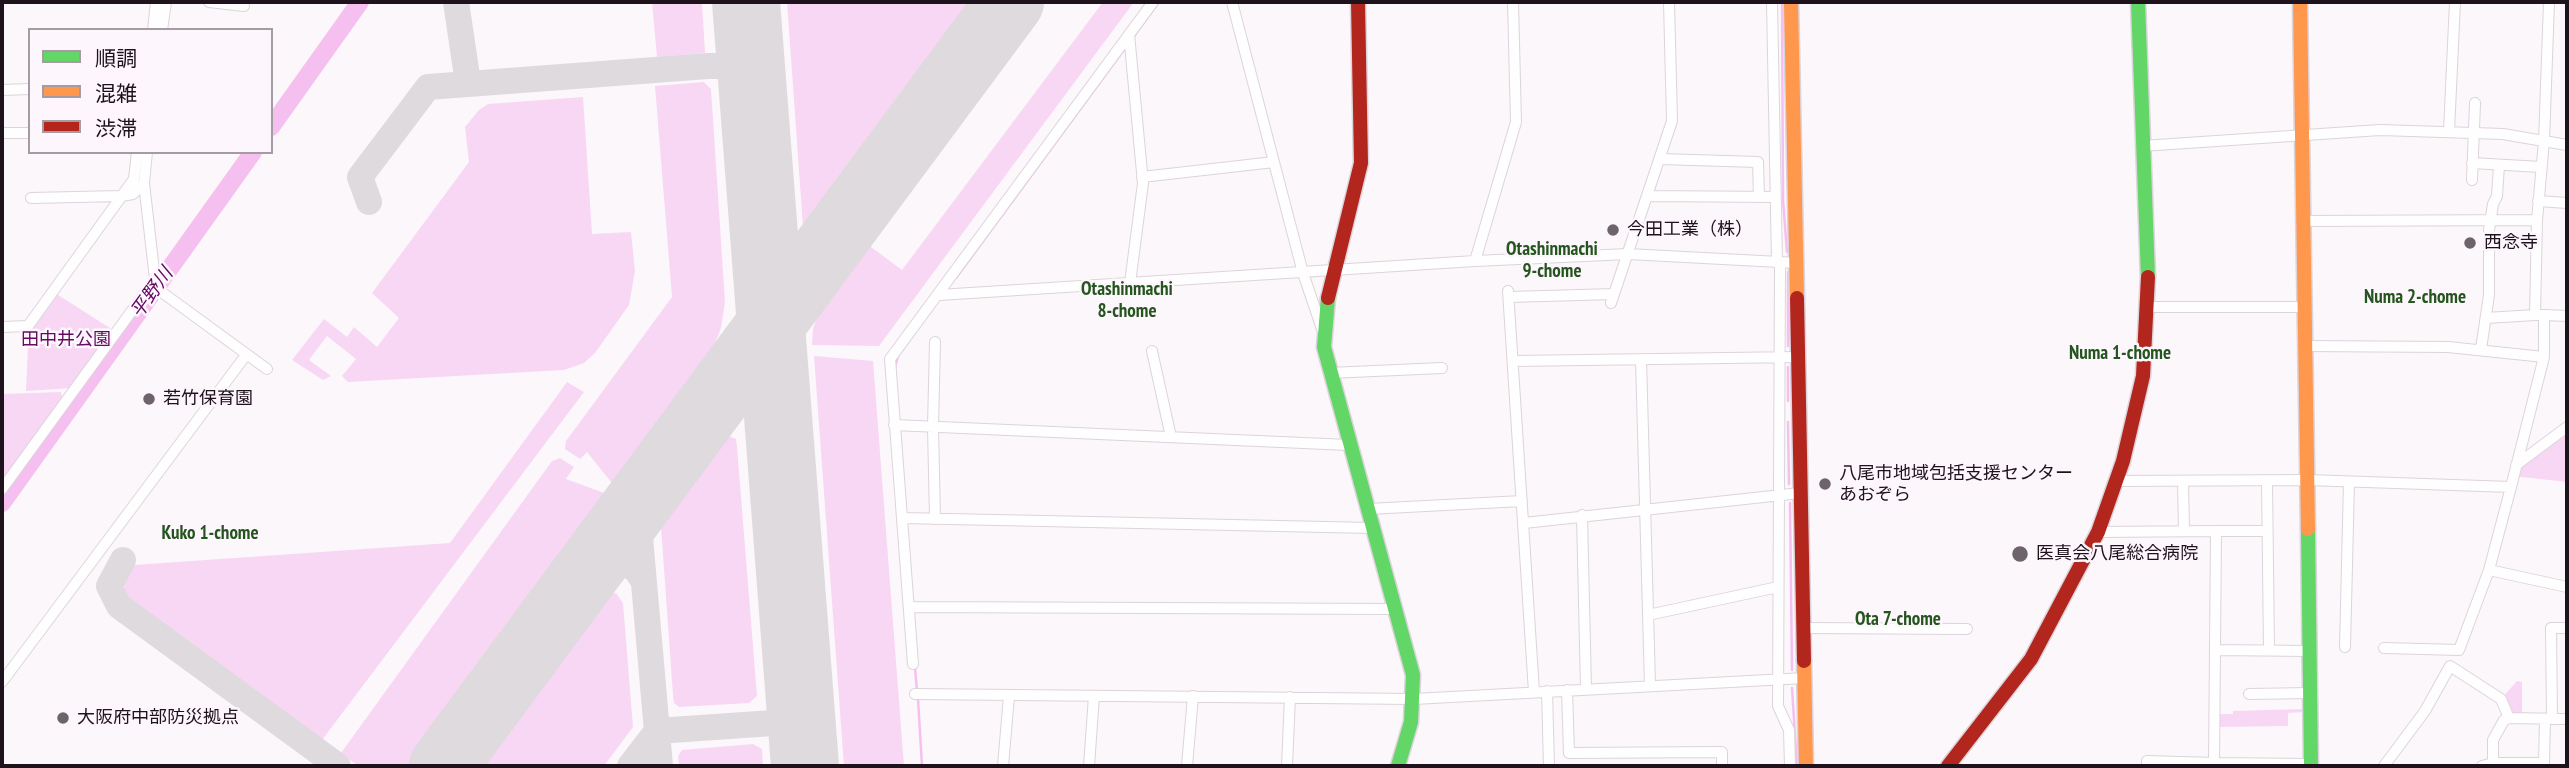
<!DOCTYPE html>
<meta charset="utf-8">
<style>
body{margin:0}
#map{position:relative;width:2569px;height:768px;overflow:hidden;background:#fcf7fb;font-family:"PT Sans Narrow","Noto Sans JP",sans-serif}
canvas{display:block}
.frame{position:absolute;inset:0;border:4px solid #1e131d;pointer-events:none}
.legend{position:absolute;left:28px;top:28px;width:245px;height:126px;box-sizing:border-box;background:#fdf6fc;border:2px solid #a49ba3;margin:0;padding:9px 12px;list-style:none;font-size:21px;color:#1e131d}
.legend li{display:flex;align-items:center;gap:14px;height:35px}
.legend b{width:35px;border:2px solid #a49ba3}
</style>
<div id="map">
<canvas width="2569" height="768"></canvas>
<div class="frame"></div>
<ul class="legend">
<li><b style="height:9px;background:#63d668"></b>順調</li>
<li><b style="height:9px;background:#ff974d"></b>混雑</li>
<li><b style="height:9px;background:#b3261e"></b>渋滞</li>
</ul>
</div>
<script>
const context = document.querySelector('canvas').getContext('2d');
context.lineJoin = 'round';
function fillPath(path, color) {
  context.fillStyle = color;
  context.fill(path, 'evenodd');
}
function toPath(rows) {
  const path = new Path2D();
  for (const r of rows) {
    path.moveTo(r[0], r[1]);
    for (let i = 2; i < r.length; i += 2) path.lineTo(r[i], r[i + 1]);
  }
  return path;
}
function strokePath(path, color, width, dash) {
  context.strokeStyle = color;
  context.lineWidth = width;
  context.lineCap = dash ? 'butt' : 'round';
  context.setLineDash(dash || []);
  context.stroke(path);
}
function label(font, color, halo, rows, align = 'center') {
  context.font = font + ' "PT Sans Narrow","Noto Sans JP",sans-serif';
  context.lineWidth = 5;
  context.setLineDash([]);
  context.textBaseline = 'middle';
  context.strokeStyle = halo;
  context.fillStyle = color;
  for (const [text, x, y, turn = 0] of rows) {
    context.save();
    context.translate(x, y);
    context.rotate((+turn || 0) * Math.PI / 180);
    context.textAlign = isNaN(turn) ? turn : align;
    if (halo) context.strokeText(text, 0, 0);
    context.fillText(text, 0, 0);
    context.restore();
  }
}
const green = toPath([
 [652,2,702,2,705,53,657,57],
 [787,2,973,2,803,227],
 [1103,2,1134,2,879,346,812,345,813,329,820,308,867,244,902,270],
 [704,82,711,89,725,302,721,328,712,351,615,487,587,452,580,459,565,449,566,441,672,297,655,86],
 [583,97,592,234,631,232,635,271,629,305,595,353,584,363,564,370,348,382,342,376,356,359,327,336,309,360,331,376,323,380,292,360,324,319,347,337,354,327,377,347,399,318,372,293,469,162,465,127,479,110,488,104],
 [55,293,113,330,72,388,26,391,28,346,32,345,34,323],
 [814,356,873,361,904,766,844,766],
 [567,382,584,392,322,740,126,596,123,580,134,565,450,543],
 [61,392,63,402,2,482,2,394],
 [2567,427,2567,482,2513,476,2516,465],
 [728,436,736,439,737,447,757,696,749,703,679,707,674,703,673,695,661,527],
 [560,458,574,467,566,479,607,494,410,766,358,766,341,753,552,461],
 [616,593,623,603,633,727,604,766,483,766,610,594],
 [2517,681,2522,682,2522,719,2509,718,2501,699],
 [2304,709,2305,712,2288,713,2288,726,2219,727,2219,714,2233,714,2233,711],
 [753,744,762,749,763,766,679,766,678,756,682,750]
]);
const stream = toPath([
 [1782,2,1783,200,1787,252],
 [1132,39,1159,2],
 [1788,272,1788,346],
 [956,278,1126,47],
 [895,367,898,356,914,334],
 [1788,367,1788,401],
 [1788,422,1789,484],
 [1790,503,1792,670],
 [915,667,917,692],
 [1792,688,1797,766],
 [918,699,922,766]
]);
const river = toPath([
 [271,127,360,2],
 [2,503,253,152]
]);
const taxiway = toPath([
 [456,2,468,83],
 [369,202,360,177,428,87,708,66,721,66,734,72,753,94],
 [637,503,660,766],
 [123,560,109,586,119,606,338,766],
 [590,568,612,562,626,563,637,571,644,582],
 [630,766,657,731,802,721]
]);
const runway = toPath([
 [746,2,805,766],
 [443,766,1010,2]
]);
const street = toPath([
 [209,2,244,6],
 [1232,2,1303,273,1324,335],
 [1772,2,1777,263],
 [153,30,156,2],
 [162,30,166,2],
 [1129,34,1143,183,1130,283],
 [2,90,30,89],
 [2449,131,2455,2],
 [2,133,30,133],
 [2142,146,2380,130,2503,134,2567,145],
 [147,152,144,183,156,288,267,369],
 [1660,159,1758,162,1759,197],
 [2472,163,2541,167],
 [1142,177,1274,162],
 [2472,180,2475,103],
 [1647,196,1776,197],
 [31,198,121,196,133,194,144,183],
 [2538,201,2567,203],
 [2302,221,2537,220],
 [1475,261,1516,122,1513,2],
 [1780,264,1778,706,1789,730,1790,766],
 [1508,291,1534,692],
 [939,295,1475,261,1628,254,1798,263],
 [1509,297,1614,294],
 [1611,303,1672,121,1669,2],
 [2147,307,2303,307],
 [2544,315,2567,316],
 [2486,318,2535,315],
 [2,327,28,326,134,179,137,152],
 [2304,346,2448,347,2544,357],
 [2481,349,2489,295,2489,230,2493,204,2497,196,2499,165],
 [1152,351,1171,437],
 [1641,359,1650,685],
 [1513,361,1799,357],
 [1329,373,1442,368],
 [894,425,1349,445],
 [2516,465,2567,427],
 [2116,481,2308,480,2511,487],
 [2183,481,2184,531],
 [2267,481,2269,650],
 [2,489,147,290,156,288],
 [1368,509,1522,501],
 [1582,515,1586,689],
 [902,518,1373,528],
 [935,519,933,427,935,342],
 [1524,523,1800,493],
 [2216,531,2267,531],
 [2098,532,2216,531,2214,763,2311,764],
 [2489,570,2567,587],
 [909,607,1396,609],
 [1648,615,1778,587],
 [1803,628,1967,629],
 [2345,647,2349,482],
 [2384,648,2459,650,2489,570,2511,487,2544,357,2544,315,2535,315,2537,220,2544,141,2549,2],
 [2215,650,2309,651],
 [913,664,890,359,1153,2],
 [2,682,246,355],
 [1567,690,1569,753,1722,752,1722,766],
 [1547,691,1549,766],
 [915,694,1414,699,1805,678],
 [2249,694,2310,693],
 [2552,719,2551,628,2567,628],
 [2493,763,2544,763,2545,719],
 [1003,766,1009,696],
 [1089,766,1094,696],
 [1187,766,1193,696],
 [1287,766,1290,697],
 [2147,766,2147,761,2214,763],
 [2384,766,2425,711,2450,666,2501,699,2509,718,2567,719],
 [2482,766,2493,763,2493,740,2504,720,2509,718]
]);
const fast = toPath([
 [2138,2,2148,277],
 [1328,298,1324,347,1413,675,1411,722,1398,766],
 [2308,529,2311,766]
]);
const slow = toPath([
 [1791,2,1797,298],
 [2300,2,2308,529],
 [1804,661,1806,766]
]);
const jam = toPath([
 [1328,298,1361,163,1358,2],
 [1797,298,1804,661],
 [1948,766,2031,659,2098,532,2123,461,2143,376,2148,277]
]);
const markers = [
 [1613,230,7,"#6c636b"],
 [2470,243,7,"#6c636b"],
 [149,399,7,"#6c636b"],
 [1825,484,7,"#6c636b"],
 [2020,554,9,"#6c636b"],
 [63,718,7,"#6c636b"]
];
const poiNames = [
 ["今田工業（株）",1627,230],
 ["西念寺",2484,243],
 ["若竹保育園",163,399],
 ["八尾市地域包括支援センター",1839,474],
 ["あおぞら",1839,495],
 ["医真会八尾総合病院",2036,554],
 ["大阪府中部防災拠点",77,718]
];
const parkNames = [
 ["田中井公園",66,340]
];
const neighbourhoodNames = [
 ["Otashinmachi",1552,250],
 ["9-chome",1552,272],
 ["Otashinmachi",1127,290],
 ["8-chome",1127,312],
 ["Numa 2-chome",2415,298],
 ["Numa 1-chome",2120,354],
 ["Kuko 1-chome",210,534],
 ["Ota 7-chome",1898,620]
];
const waterNames = [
 ["平野川",152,293,-54]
];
fillPath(green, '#f8d7f5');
strokePath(stream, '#f5c0f0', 2.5);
strokePath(river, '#f5c0f0', 18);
strokePath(taxiway, '#dedade', 26);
strokePath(runway, '#dedade', 68);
strokePath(street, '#dcd4db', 12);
strokePath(fast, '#dcd4db', 17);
strokePath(slow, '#dcd4db', 17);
strokePath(jam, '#dcd4db', 17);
strokePath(street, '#fffefe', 10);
strokePath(fast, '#63d668', 14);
strokePath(slow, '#ff974d', 14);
strokePath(jam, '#b3261e', 14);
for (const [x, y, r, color] of markers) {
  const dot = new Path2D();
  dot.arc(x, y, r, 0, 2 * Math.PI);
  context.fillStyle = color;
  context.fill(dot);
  strokePath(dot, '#fdf6fc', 2.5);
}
label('18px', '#1e131d', '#fdf6fc', poiNames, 'left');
label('18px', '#630a61', '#fdf6fc', parkNames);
label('bold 19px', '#25551e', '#fdf6fc', neighbourhoodNames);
label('italic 19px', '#610760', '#fdf6fc', waterNames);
</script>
